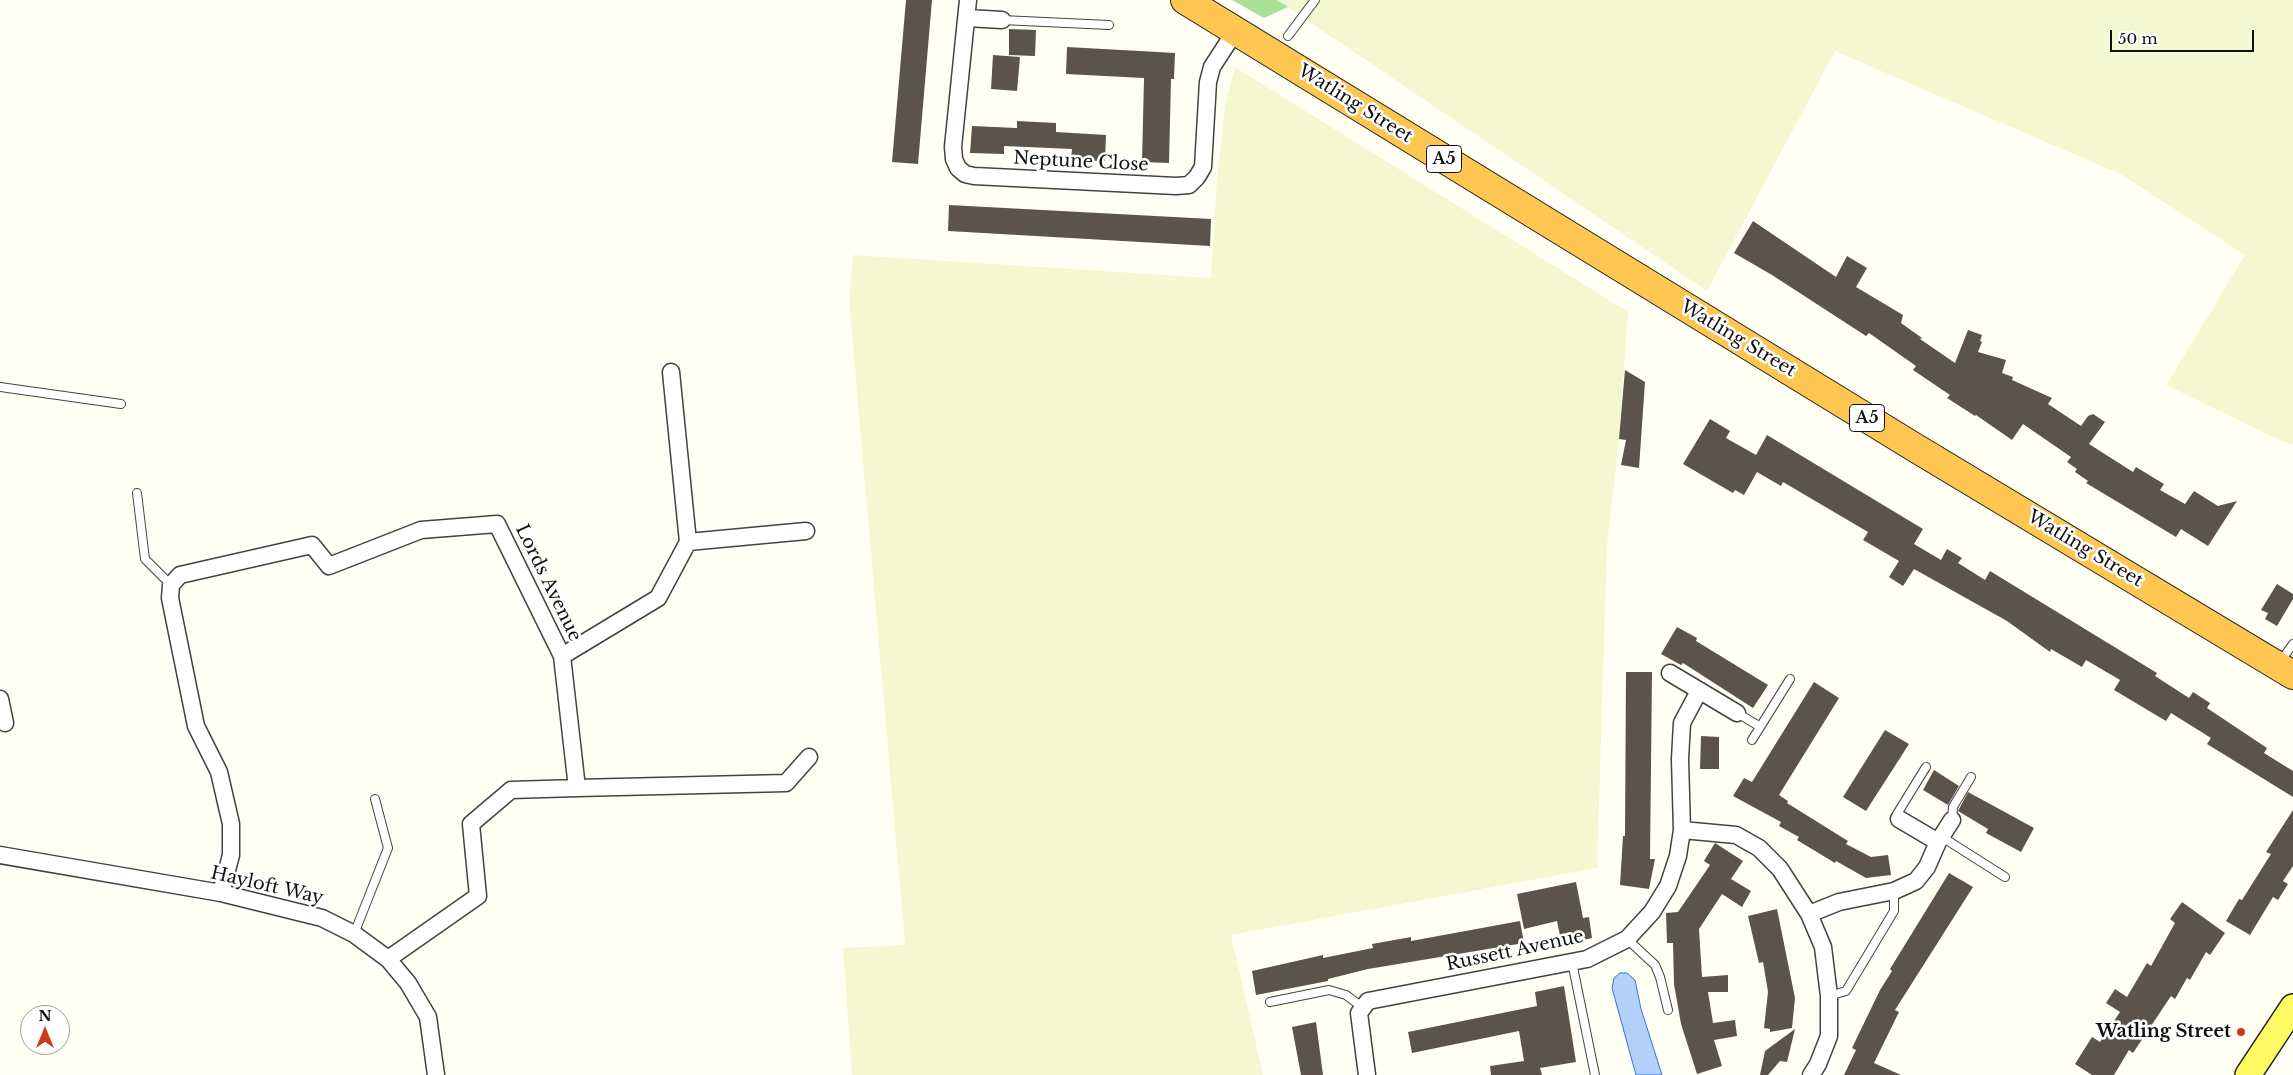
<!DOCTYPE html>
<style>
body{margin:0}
#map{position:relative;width:2293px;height:1075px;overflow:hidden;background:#fffff4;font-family:"Libre Baskerville",serif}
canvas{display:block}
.north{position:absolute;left:20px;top:1005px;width:50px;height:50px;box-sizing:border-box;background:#fff;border:1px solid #9f9f9f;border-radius:50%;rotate:0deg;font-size:14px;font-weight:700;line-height:20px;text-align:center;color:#101010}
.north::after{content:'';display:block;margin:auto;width:18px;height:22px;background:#ce391a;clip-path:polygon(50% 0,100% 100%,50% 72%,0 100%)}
.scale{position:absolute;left:2110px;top:30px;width:144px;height:22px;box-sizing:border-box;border:2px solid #101010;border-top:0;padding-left:6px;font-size:15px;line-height:18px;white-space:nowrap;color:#101010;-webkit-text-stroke:4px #fff;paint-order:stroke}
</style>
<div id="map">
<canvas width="2293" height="1075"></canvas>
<div class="north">N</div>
<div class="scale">50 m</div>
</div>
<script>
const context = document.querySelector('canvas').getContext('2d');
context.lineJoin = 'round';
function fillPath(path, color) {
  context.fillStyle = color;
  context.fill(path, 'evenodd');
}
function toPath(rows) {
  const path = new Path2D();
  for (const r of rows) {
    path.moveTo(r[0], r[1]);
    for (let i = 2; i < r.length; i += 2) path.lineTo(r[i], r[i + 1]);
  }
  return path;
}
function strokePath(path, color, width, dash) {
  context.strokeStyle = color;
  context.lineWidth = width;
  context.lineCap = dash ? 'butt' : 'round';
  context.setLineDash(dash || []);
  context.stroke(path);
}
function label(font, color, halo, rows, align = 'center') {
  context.font = font + ' "Libre Baskerville",serif';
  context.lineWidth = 5;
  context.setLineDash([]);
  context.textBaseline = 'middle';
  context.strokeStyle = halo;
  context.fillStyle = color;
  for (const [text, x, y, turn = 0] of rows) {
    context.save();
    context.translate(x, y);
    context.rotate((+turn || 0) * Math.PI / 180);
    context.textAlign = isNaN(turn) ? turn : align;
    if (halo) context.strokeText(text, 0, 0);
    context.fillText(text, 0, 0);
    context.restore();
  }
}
const farmland = toPath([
 [1277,0,2293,0,2293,444,2281,441,2166,385,2245,255,2122,175,1835,51,1707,291],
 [1235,67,1628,312,1619,439,1607,545,1597,868,1231,935,1263,1075,852,1075,843,948,905,945,849,301,853,255,1211,278,1217,179,1225,106]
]);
const forest = toPath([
 [1232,0,1277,0,1288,7,1264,18]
]);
const water = toPath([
 [1620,973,1627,973,1635,980,1641,1009,1662,1075,1636,1075,1612,988,1614,978,1620,973]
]);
const building = toPath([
 [906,0,932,0,918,164,892,162],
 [1009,29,1036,30,1035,56,1009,55],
 [1067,47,1175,53,1174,79,1171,79,1169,163,1142,162,1144,78,1066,74],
 [993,55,1020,57,1017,91,991,89],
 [1017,121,1056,123,1056,132,1106,135,1105,161,1071,160,1072,149,1004,146,1004,154,970,153,972,126,1017,128],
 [949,205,1211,219,1210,246,948,231],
 [1753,221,1836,277,1847,256,1867,268,1856,287,1903,315,1901,323,1922,338,1920,339,1955,363,1968,330,1982,335,1980,341,1982,342,1978,352,2006,360,2002,373,2013,377,2012,380,2052,398,2048,404,2081,426,2088,416,2093,414,2105,422,2089,444,2133,472,2136,467,2164,484,2160,490,2185,504,2194,491,2218,506,2237,501,2208,546,2181,529,2176,537,2086,483,2088,481,2075,472,2077,469,2067,462,2071,457,2023,424,2012,440,1976,415,1975,416,1947,398,1950,395,1913,370,1916,366,1869,333,1866,336,1772,275,1734,253],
 [1625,370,1645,382,1639,468,1621,465,1626,440,1619,439],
 [1710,419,1730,431,1726,438,1756,455,1767,435,1923,529,1914,544,1941,560,1947,549,1962,558,1958,563,1985,580,1990,571,2157,673,2155,676,2189,698,2193,692,2210,703,2207,708,2267,748,2264,753,2293,771,2293,797,2207,744,2211,738,2171,713,2166,721,2114,690,2120,680,2086,660,2082,667,2051,649,2050,652,2007,621,1914,569,1903,586,1889,577,1899,561,1863,540,1868,532,1783,482,1781,486,1757,472,1744,495,1735,490,1733,493,1683,464],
 [2277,584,2293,594,2293,599,2277,626,2265,619,2268,613,2261,610],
 [1677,627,1697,638,1696,641,1768,685,1753,708,1683,663,1681,665,1661,654],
 [1626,672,1652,672,1650,859,1655,859,1649,889,1620,885,1623,836,1625,836],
 [1814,682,1839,698,1779,795,1788,801,1787,803,1848,841,1846,844,1871,857,1888,855,1891,875,1866,878,1836,861,1835,863,1797,840,1799,837,1779,826,1781,822,1733,796,1744,778,1752,782],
 [1885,730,1909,744,1866,811,1843,797],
 [1701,736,1719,737,1719,769,1700,769],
 [1934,770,1959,786,1948,805,1923,790],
 [1968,792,2034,828,2021,852,1986,833,1988,829,1958,811],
 [2293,810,2293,866,2283,881,2288,884,2278,900,2273,897,2250,935,2226,921,2239,899,2242,900,2271,854,2266,852],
 [1715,843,1743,861,1731,879,1751,891,1742,907,1722,894,1699,929,1702,977,1728,975,1728,992,1708,992,1713,1023,1735,1020,1737,1036,1714,1040,1722,1066,1697,1074,1681,1024,1674,984,1673,943,1667,943,1666,913,1678,912,1710,865,1704,861],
 [1949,873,1973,887,1895,1010,1899,1012,1874,1063,1901,1075,1844,1075,1856,1050,1852,1048,1880,990,1892,971,1890,969],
 [1576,882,1583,918,1589,917,1592,938,1562,945,1557,921,1524,929,1517,894],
 [2182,902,2225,933,2210,955,2206,952,2190,980,2187,978,2175,999,2171,996,2133,1053,2129,1050,2114,1075,2092,1075,2075,1064,2092,1037,2100,1042,2120,1012,2106,1003,2115,989,2127,997,2147,963,2151,966,2175,923,2170,919],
 [1777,909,1795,998,1792,1028,1770,1032,1770,1029,1764,1028,1768,992,1763,962,1759,963,1748,916],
 [1520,921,1524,943,1368,969,1328,979,1328,981,1256,995,1252,971,1323,955,1323,958,1373,948,1372,944,1411,937,1411,941],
 [1564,986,1576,1062,1540,1068,1542,1075,1491,1075,1490,1066,1524,1061,1519,1031,1412,1053,1408,1032,1537,1006,1535,992],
 [1316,1022,1323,1075,1301,1075,1292,1027],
 [1795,1029,1787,1062,1780,1061,1768,1075,1760,1075,1765,1051]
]);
const lane = toPath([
 [1002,20,1109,25],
 [1288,36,1315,0],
 [0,387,121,404],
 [137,493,145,559,171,585],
 [2280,662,2293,644],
 [1737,713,1759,726],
 [1752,740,1790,679],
 [1899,819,1897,814,1926,767],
 [1952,820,1953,807,1971,777],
 [1942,837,2005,877],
 [354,934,388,848,375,799],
 [1627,939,1655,965,1660,977,1668,1010],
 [1572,962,1595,1075],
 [1829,996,1846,991,1894,911,1894,891],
 [1270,1002,1329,990,1346,995,1362,1007]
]);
const street = toPath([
 [968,0,953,147,954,159,958,168,965,174,974,176,1176,186,1189,185,1197,177,1203,167,1208,82,1212,67,1236,30],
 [967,18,1002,20],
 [688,542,806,531],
 [562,656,658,598,688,542,671,372],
 [1670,673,1737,713],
 [0,699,5,723],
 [577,788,786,783,809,757],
 [1899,819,1938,842],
 [1682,830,1736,835,1759,848,1780,869,1809,914,1823,947,1829,996,1829,1036,1818,1064,1811,1075],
 [0,855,221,893,322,918,354,934,388,959,408,983,428,1017,436,1075],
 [221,893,231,855,231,824,219,772,196,726,170,598,171,585,180,575,312,545,329,566,421,530,497,524,562,656,577,788,511,790,471,824,478,896,388,959],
 [1809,914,1839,902,1894,891,1916,881,1927,867,1938,842,1952,820],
 [1367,1075,1359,1013,1368,1001,1587,959,1627,939,1652,912,1668,886,1678,856,1682,830,1680,759,1682,723,1699,691]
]);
const primary = toPath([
 [2248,1075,2293,1007]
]);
const highway = toPath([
 [1185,0,1914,447,2293,675]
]);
const markers = [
 [2241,1032,5,"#ce391a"]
];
const shields = [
 [1444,159,35],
 [1867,418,35]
];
const shieldNames = [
 ["A5",1444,159],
 ["A5",1867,418]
];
const streetNames = [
 ["Watling Street",1355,104,32],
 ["Neptune Close",1081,162,3],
 ["Watling Street",1738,339,31],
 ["Watling Street",2085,549,31],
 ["Lords Avenue",548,583,64],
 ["Hayloft Way",267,886,13],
 ["Russett Avenue",1515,951,-12]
];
const poiNames = [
 ["Watling Street",2231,1032]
];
fillPath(farmland, '#f3f8d0');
fillPath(forest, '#a8e096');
fillPath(water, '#b3d1fb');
strokePath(water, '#3473d9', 1);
fillPath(building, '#5a544c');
strokePath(lane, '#434343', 10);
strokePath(street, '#434343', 19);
strokePath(primary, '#212121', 28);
strokePath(highway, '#212121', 30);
strokePath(lane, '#fff', 8);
strokePath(street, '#fff', 16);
strokePath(primary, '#fffb64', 25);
strokePath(highway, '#ffc652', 28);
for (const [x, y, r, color] of markers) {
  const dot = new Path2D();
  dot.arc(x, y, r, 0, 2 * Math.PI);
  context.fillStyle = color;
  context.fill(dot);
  strokePath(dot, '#fff', 2);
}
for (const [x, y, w] of shields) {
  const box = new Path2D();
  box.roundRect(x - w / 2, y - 13.5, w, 27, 4);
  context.fillStyle = '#fff';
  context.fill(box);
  strokePath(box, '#101010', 1);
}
label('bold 16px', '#101010', null, shieldNames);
label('18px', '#101010', '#fff', streetNames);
label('bold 18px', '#101010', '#fff', poiNames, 'right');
</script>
